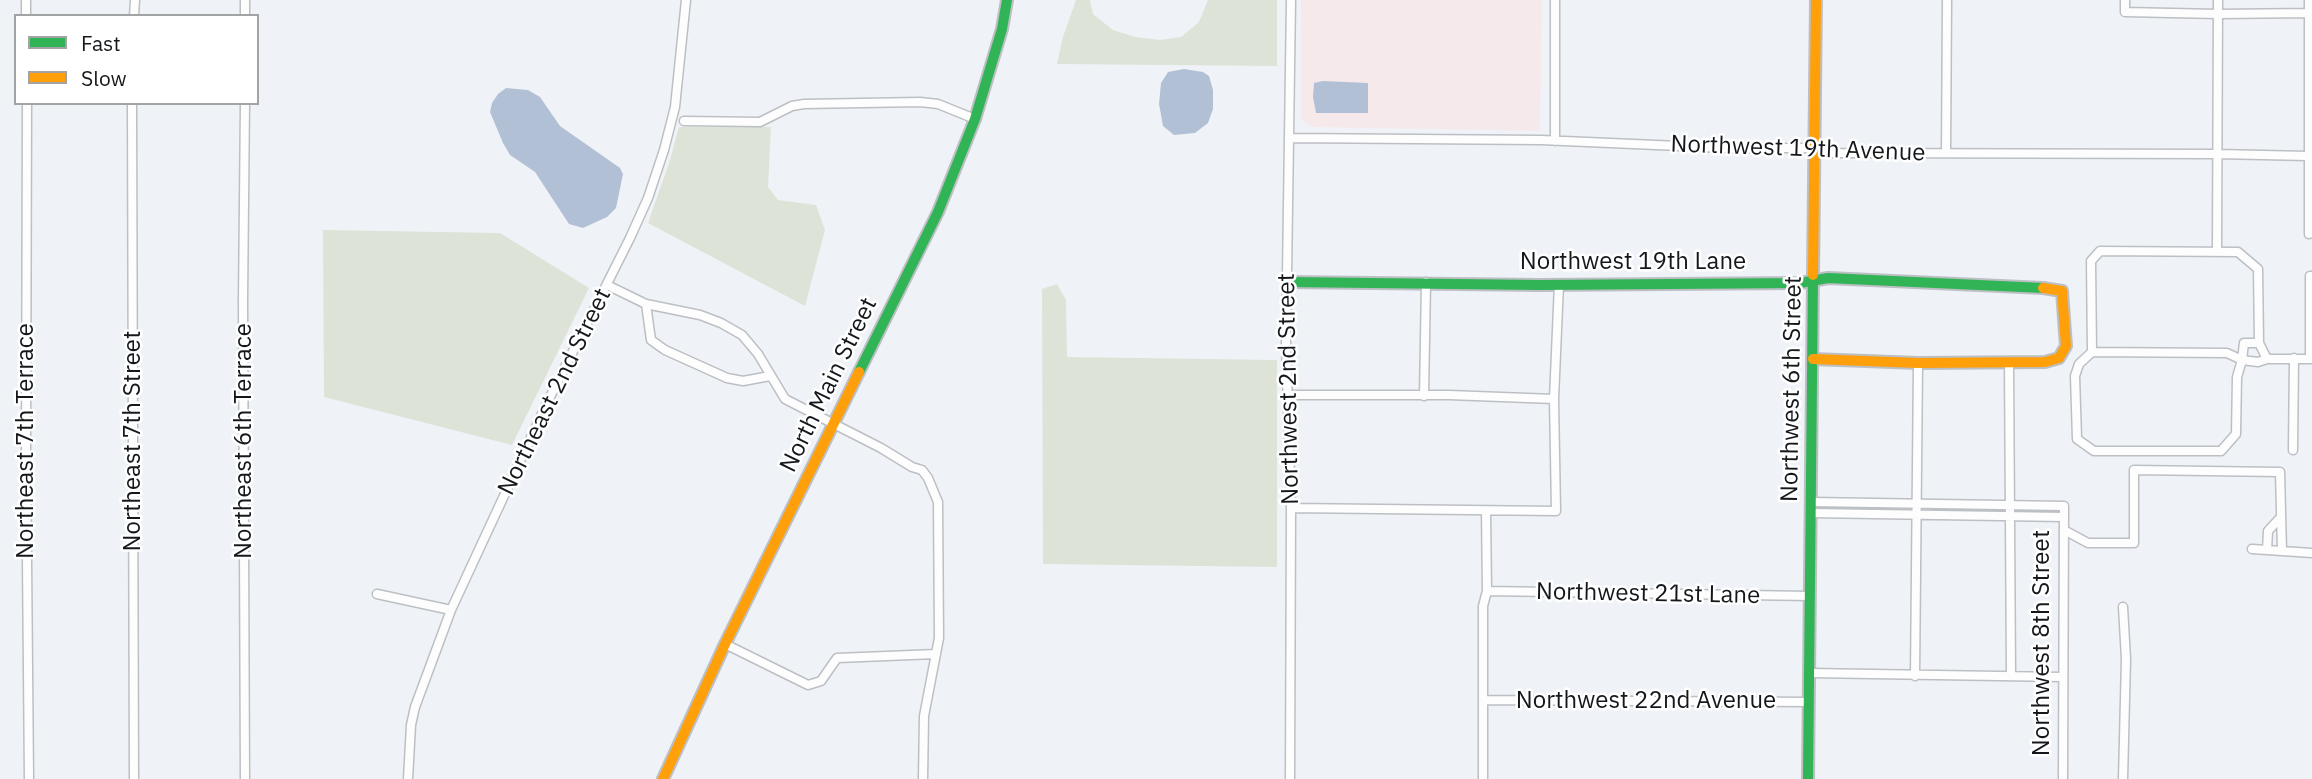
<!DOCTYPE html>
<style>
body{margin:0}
#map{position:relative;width:2312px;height:779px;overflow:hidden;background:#eff3f8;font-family:"IBM Plex Sans",sans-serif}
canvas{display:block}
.legend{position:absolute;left:14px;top:14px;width:245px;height:91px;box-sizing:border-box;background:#fff;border:2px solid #a1a3a4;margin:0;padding:9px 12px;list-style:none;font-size:21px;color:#15181b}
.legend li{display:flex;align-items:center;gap:14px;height:35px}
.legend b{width:35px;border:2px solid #a1a3a4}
</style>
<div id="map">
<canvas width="2312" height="779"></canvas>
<ul class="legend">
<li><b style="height:9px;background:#30b455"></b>Fast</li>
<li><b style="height:9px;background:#ff9f0a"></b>Slow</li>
</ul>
</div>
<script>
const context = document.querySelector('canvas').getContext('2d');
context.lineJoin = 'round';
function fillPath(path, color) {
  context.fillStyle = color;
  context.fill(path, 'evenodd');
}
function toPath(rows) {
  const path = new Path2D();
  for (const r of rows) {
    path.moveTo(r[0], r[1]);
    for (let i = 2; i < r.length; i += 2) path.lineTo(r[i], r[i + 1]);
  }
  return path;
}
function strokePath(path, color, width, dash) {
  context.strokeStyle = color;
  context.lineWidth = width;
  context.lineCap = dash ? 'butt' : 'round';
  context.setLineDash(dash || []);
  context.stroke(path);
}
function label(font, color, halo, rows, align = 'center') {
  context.font = font + ' "IBM Plex Sans",sans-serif';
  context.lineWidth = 5;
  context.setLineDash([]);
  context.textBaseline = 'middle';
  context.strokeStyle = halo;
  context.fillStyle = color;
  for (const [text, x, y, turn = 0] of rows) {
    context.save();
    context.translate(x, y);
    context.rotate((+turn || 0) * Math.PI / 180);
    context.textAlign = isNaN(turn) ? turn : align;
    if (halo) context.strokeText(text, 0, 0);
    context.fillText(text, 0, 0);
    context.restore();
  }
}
const education = toPath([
 [1301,0,1542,0,1540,131,1311,127,1301,120]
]);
const green = toPath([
 [1076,0,1090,0,1093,14,1113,30,1135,37,1160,40,1181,37,1199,22,1208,0,1277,0,1277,66,1057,64,1063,37],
 [679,127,771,127,768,187,778,200,816,205,825,230,805,306,648,223,669,163],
 [323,230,500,233,589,288,512,445,324,397],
 [1057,284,1066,300,1067,357,1277,360,1277,567,1043,564,1042,289]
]);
const water = toPath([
 [1184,69,1203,72,1209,76,1213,90,1213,109,1208,123,1195,133,1174,135,1163,126,1159,104,1161,83,1168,72],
 [1323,81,1368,83,1368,113,1316,113,1313,97,1314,83],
 [506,88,528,90,540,97,560,126,620,168,623,174,616,208,607,217,583,228,569,224,535,172,510,155,503,143,490,112,492,103,498,94]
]);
const street = toPath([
 [26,0,26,16],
 [245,0,245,16],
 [2125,0,2125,12,2218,14,2309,13],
 [2309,0,2309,234],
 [134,16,135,0],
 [27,103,26,450,29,779],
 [132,103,134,779],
 [684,121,760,122,792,106,804,104,920,102,938,104,975,119],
 [1289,138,1541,140,1725,148,1805,148,1830,153,2217,154,2308,156],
 [1555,141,1555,0],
 [1946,153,1947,0],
 [2217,251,2218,0],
 [607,285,646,304,700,315,721,323,742,335,758,354,785,399,881,448,912,467,922,470,928,478,938,502,939,638,924,716,923,779],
 [646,304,651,340,665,350,727,378,743,381,770,376],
 [2092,352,2227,353,2242,360,2237,377,2236,434,2221,451,2094,451,2077,439,2075,376,2079,364,2092,352,2091,261,2100,251,2238,252,2258,269,2259,343],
 [2310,358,2310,276,2312,276],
 [2267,359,2259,343,2244,343,2242,360,2258,362,2267,359,2312,359],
 [2009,362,2011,676],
 [1288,395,1449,395,1554,399],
 [1424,396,1426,282],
 [2293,450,2294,358],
 [1812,502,2064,506,2063,779],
 [1291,508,1556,511,1554,399,1559,284],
 [1811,513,2064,517],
 [2064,530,2088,543,2134,543,2134,470,2280,472,2282,551],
 [2252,549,2312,553],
 [2267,550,2268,531,2280,518],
 [1487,591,1810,596],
 [377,594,451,610],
 [725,644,808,685,821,681,837,658,936,654],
 [1809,673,2063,677],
 [1915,676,1918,363],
 [1484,700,1809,702],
 [245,779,243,300,245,103],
 [408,779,411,725,415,707,451,610,547,403,630,238,648,198,664,150,675,107,686,0],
 [1290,779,1291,508,1286,344,1291,0],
 [1483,779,1483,606,1487,591,1486,512],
 [2123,779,2126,659,2123,607]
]);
const fast = toPath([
 [1287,282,1540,285,1800,283,1828,278,2043,288],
 [859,372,938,212,975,119,1002,29,1007,0],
 [1808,779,1813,275]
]);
const slow = toPath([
 [1813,275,1816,0],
 [1813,359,1918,363,2045,362,2059,358,2066,346,2062,291,2043,288],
 [663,779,725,644,859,372]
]);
const streetNames = [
 ["Northwest 19th Avenue",1798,149,2],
 ["Northwest 19th Lane",1633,262],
 ["North Main Street",829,385,-64],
 ["Northwest 2nd Street",1289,389,-91],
 ["Northwest 6th Street",1792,389,-89],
 ["Northeast 2nd Street",555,392,-64],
 ["Northeast 7th Terrace",26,441,-90],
 ["Northeast 7th Street",133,441,-90],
 ["Northeast 6th Terrace",244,441,-90],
 ["Northwest 21st Lane",1648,594,1],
 ["Northwest 8th Street",2042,643,-90],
 ["Northwest 22nd Avenue",1646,701]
];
fillPath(education, '#f6e9eb');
fillPath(green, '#dee3d7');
fillPath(water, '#b1c0d5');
strokePath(street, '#bcbfc3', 11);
strokePath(fast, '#bcbfc3', 14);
strokePath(slow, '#bcbfc3', 14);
strokePath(street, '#fdfdfe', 8);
strokePath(fast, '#30b455', 10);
strokePath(slow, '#ff9f0a', 10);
label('24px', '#15181b', '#fff', streetNames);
</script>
